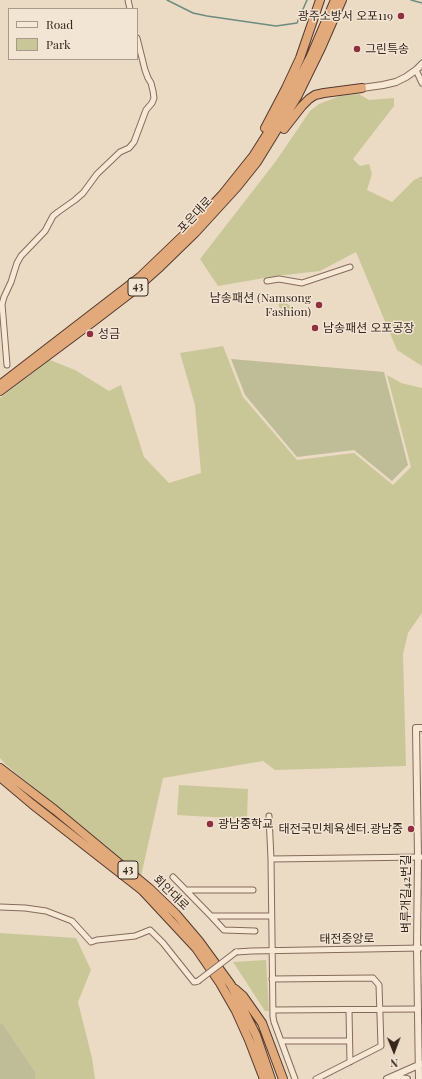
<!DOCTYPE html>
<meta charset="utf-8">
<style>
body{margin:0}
#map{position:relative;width:422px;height:1079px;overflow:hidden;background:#ebdac4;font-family:"Playfair Display",serif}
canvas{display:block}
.legend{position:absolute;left:8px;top:8px;width:130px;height:52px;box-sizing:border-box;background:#f3e5d3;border:1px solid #a7998b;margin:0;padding:5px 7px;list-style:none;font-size:12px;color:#36261e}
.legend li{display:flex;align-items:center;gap:8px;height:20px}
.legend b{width:20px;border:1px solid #a7998b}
.north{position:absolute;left:374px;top:1031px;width:40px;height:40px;-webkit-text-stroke:3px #f3e5d3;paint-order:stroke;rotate:179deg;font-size:11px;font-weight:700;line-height:16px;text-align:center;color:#36261e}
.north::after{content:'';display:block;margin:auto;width:14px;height:18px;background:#36261e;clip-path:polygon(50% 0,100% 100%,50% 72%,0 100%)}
</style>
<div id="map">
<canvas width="422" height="1079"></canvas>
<ul class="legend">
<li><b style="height:5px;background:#f7e8d6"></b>Road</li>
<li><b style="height:11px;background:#c9c798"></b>Park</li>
</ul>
<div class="north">N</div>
</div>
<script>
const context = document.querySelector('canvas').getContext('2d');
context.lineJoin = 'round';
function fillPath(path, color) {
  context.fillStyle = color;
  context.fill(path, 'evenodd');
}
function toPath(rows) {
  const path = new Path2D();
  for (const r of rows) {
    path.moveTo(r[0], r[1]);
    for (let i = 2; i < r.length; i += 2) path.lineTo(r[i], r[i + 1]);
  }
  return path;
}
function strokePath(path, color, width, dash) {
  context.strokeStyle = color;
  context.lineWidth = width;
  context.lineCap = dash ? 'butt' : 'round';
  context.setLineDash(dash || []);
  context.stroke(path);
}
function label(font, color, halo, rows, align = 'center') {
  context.font = font + ' "Playfair Display","Noto Sans KR",serif';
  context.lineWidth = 3;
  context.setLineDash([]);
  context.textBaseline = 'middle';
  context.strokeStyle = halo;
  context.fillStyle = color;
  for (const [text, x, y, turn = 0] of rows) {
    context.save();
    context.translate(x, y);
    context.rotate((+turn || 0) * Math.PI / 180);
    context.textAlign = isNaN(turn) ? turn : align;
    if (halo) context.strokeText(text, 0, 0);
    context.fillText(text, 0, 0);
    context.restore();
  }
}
const green = toPath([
 [359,94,369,100,394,98,394,106,353,159,360,166,369,164,372,174,367,190,392,202,414,180,422,176,422,366,397,350,356,252,320,271,276,276,218,286,200,259,276,161,310,111,319,104,340,96],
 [277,295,295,310,283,315,279,306],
 [223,346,243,397,297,460,354,453,393,485,411,467,387,375,401,383,422,388,422,613,408,633,403,654,406,766,275,770,263,761,163,778,141,876,5,764,0,758,0,398,50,360,75,370,109,391,121,385,144,457,169,483,201,473,195,405,180,353],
 [179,785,248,789,247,819,177,815],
 [0,933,76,938,91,970,78,1002,92,1058,95,1079,35,1079,36,1073,3,1024,0,1023],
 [266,960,269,1011,265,1011,233,962]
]);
const cemetery = toPath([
 [231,359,384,372,408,465,392,481,354,450,297,457,245,395],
 [0,1023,3,1024,36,1073,35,1079,0,1079]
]);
const stream = toPath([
 [167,0,193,13,207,16,276,26,297,23,307,0],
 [411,0,422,3]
]);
const minor = toPath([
 [128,0,130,9],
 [416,70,422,83],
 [267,281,279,279,302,283,350,267],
 [7,365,2,304,4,297,11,282,17,263,21,256,45,231,53,216,58,212,75,200,83,193,97,174,120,152,129,148,134,142,146,110,152,103,154,98,153,91,151,83,148,78,145,70,137,38],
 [269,816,271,859,273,1017,274,1022,295,1079],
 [271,859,422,857],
 [173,877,211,916,271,916],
 [186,890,253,890],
 [0,907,25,908,46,911,72,921,91,942,97,940,135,936,150,930,163,943,194,982,198,981],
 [211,916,224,930,255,931],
 [236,952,252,951,422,948],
 [272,979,373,978,379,985,381,1046,316,1079],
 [273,1010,417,1009],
 [349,1010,350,1062],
 [281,1041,349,1041]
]);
const tertiary = toPath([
 [362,88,383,85,396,82,406,77,416,70,422,64],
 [392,1077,407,1079],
 [387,1079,421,1064],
 [419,1079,417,948,418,857,416,728,422,728]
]);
const trunk = toPath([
 [265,128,286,88,300,58,320,0],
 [284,129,302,106,309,99,315,95,324,93,362,88],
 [1,384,140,277,189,230,222,195,254,155,278,117,310,58,335,0],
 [0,391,94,321,133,291,160,267,195,233,237,187,257,162,297,97,321,48,342,0],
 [0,768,55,810,149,888,176,914,199,941,231,985,256,1035,271,1079],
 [0,777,32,804,142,890,196,948,220,983,236,1011,249,1040,264,1079],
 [235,989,243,996,262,1023,283,1079]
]);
const minorBridge = toPath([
 [198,981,236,952]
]);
const markers = [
 [401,16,4,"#902f3e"],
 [357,49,4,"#902f3e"],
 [319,305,4,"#902f3e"],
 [315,328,4,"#902f3e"],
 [90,334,4,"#902f3e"],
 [210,824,4,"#902f3e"],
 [411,829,4,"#902f3e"]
];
const shields = [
 [138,287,20],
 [128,870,20]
];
const shieldNames = [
 ["43",138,287],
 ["43",128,870]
];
const poiNames = [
 ["광주소방서 오포119",393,16,"right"],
 ["그린특송",365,49],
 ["남송패션 (Namsong",311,298,"right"],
 ["Fashion)",311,312,"right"],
 ["남송패션 오포공장",323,328],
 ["성금",98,334],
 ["광남중학교",218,824],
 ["태전국민체육센터.광남중",403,829,"right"]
];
const streetNames = [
 ["포은대로",195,215,-47],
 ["회안대로",171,893,44],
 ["벼루개길42번길",406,894,-90],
 ["태전중앙로",347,939,-1]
];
fillPath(green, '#c9c798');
fillPath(cemetery, '#bebd97');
strokePath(stream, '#6d8c80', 1.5);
strokePath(minor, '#856b5b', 7);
strokePath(tertiary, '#856b5b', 8);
strokePath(trunk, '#533a2f', 10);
strokePath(minor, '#f7e8d6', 5);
strokePath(tertiary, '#f7e8d6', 6);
strokePath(trunk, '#e2aa7b', 8);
strokePath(minorBridge, '#856b5b', 7, []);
strokePath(minorBridge, '#f7e8d6', 5);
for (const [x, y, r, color] of markers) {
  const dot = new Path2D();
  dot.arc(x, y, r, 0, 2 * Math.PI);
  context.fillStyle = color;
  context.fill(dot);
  strokePath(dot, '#f3e5d3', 1.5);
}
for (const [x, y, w] of shields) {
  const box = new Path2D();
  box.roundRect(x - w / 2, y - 9, w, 18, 3);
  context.fillStyle = '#f3e5d3';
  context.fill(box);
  strokePath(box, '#36261e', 1);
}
label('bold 11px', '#36261e', null, shieldNames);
label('12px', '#36261e', '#f3e5d3', poiNames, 'left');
label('12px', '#36261e', '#f3e5d3', streetNames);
</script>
